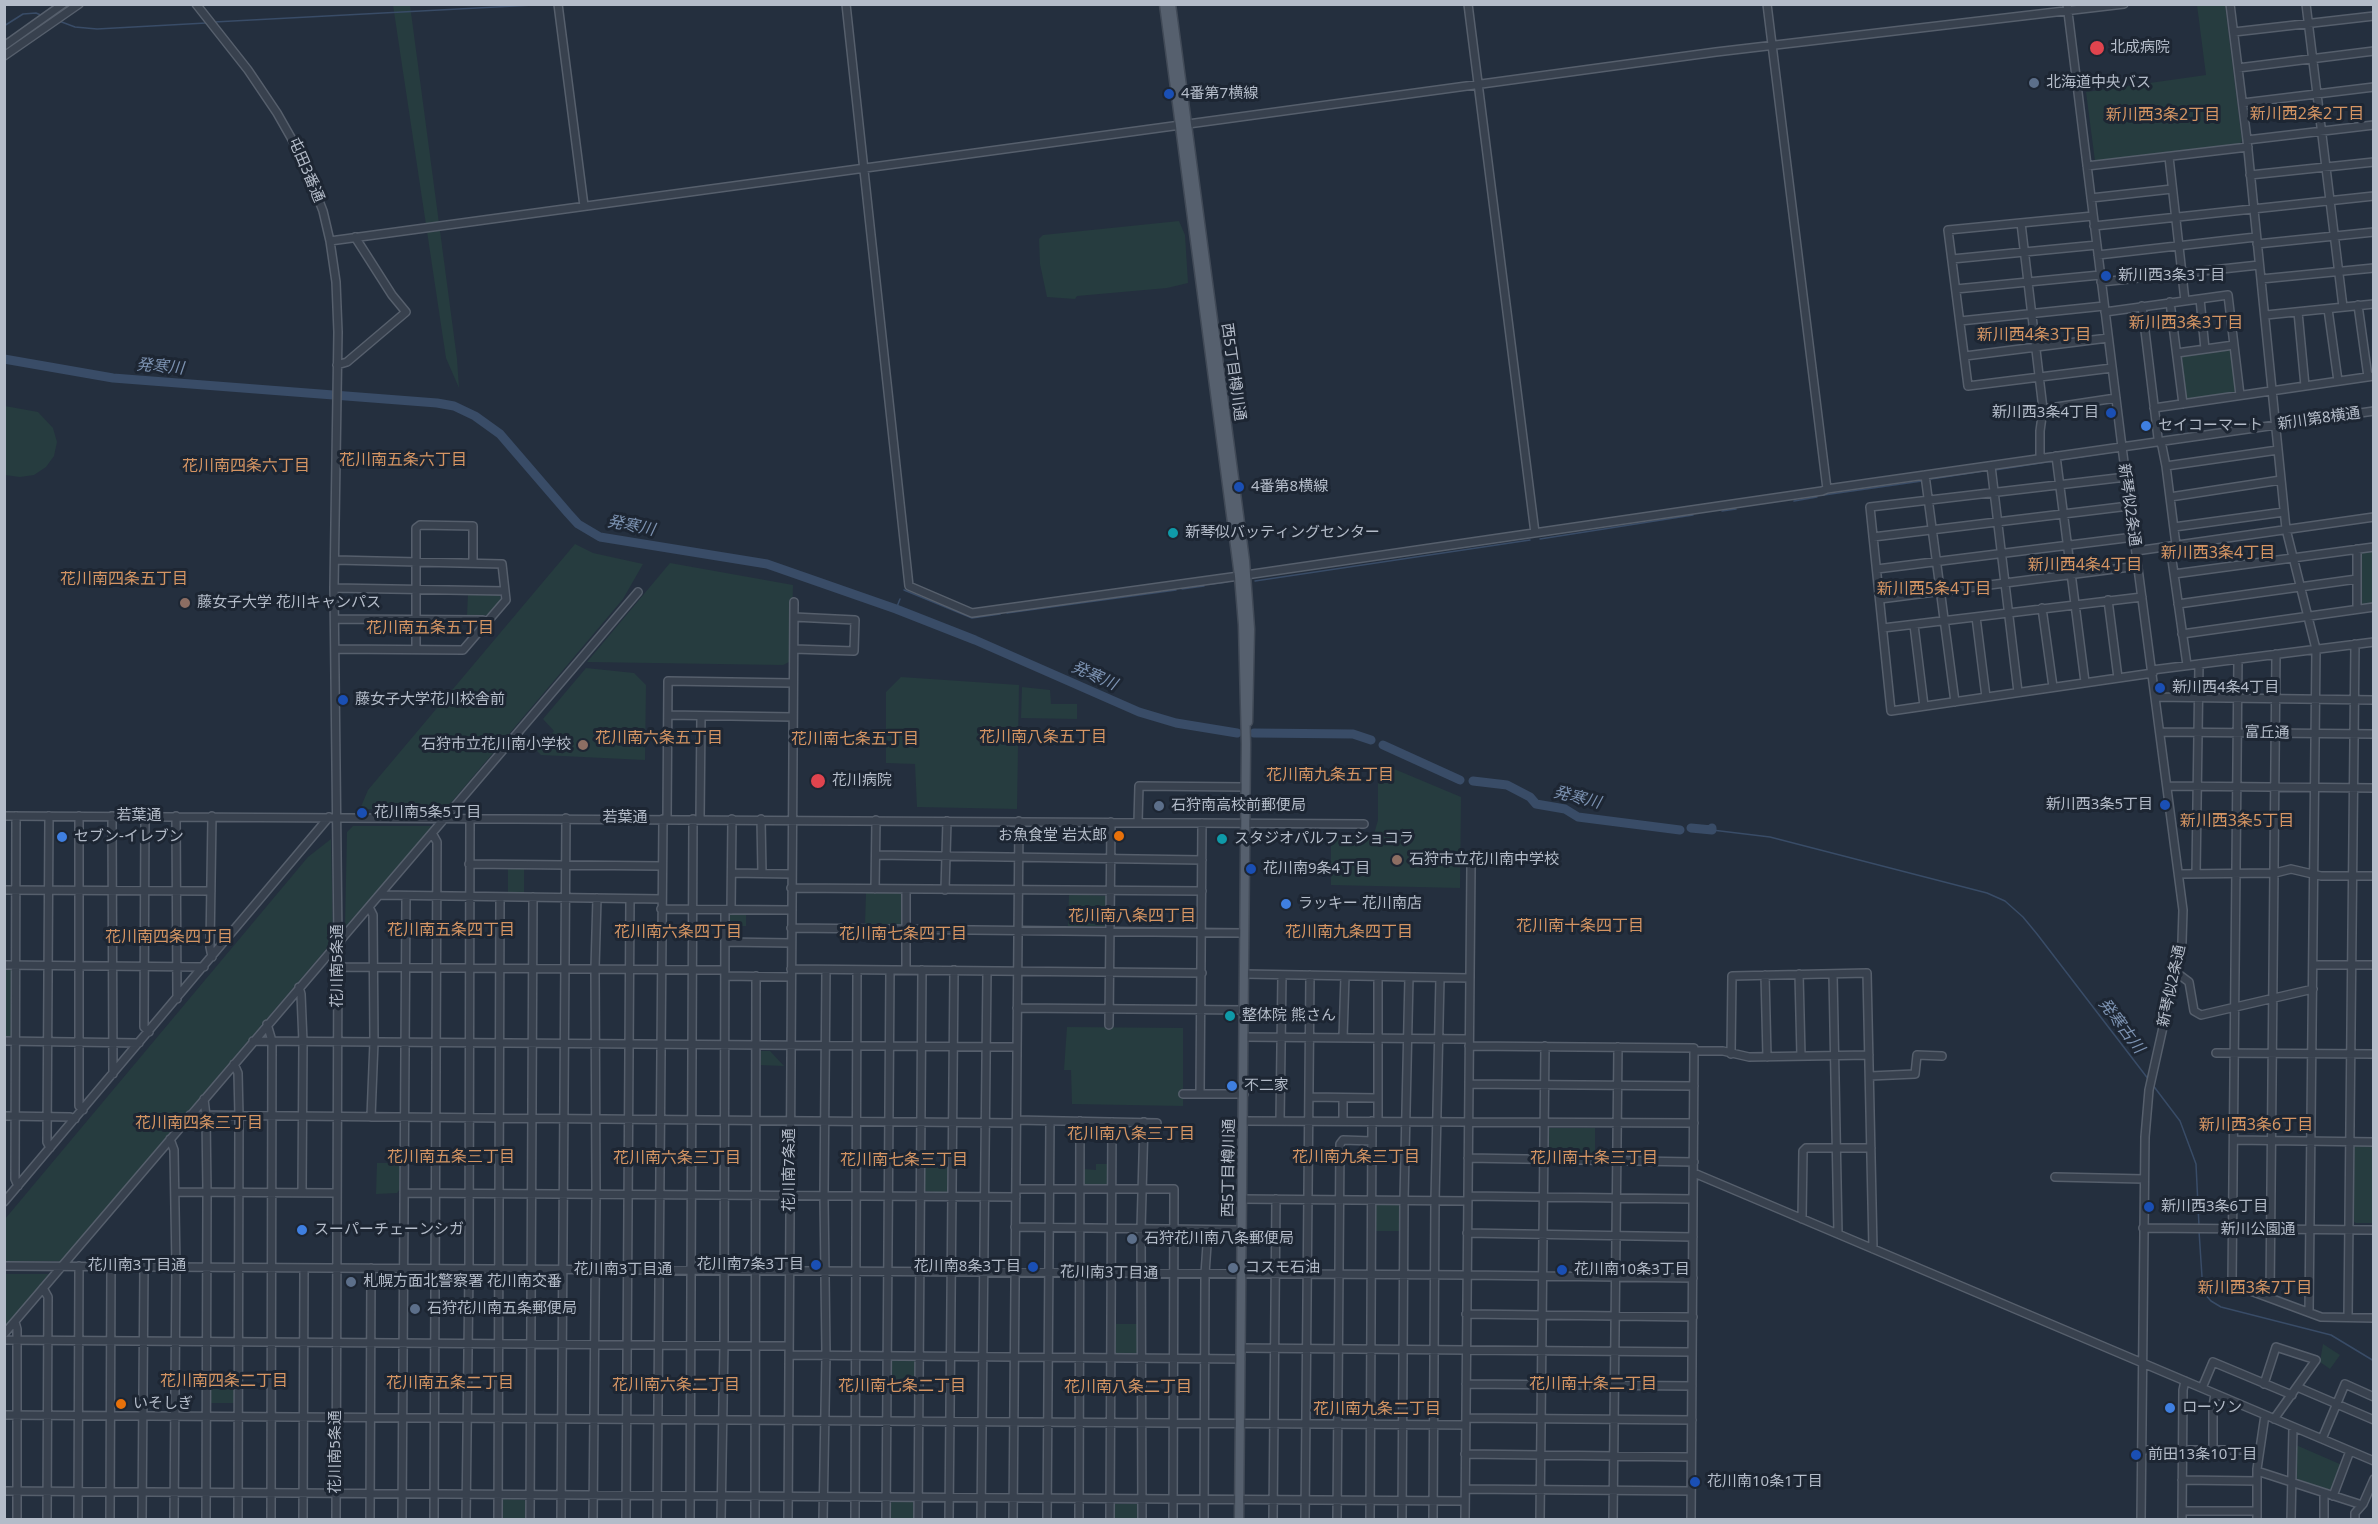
<!DOCTYPE html>
<meta charset="utf-8">
<style>
body{margin:0}
#map{position:relative;width:2378px;height:1524px;overflow:hidden;background:#242f3e;font-family:"Noto Sans",sans-serif}
canvas{display:block}
.frame{position:absolute;inset:0;border:6px solid #b4bcc9;pointer-events:none}
</style>
<div id="map">
<canvas width="2378" height="1524"></canvas>
<div class="frame"></div>
</div>
<script>
const context = document.querySelector('canvas').getContext('2d');
context.lineJoin = 'round';
function fillPath(path, color) {
  context.fillStyle = color;
  context.fill(path, 'evenodd');
}
function toPath(rows) {
  const path = new Path2D();
  for (const r of rows) {
    path.moveTo(r[0], r[1]);
    for (let i = 2; i < r.length; i += 2) path.lineTo(r[i], r[i + 1]);
  }
  return path;
}
function strokePath(path, color, width, dash) {
  context.strokeStyle = color;
  context.lineWidth = width;
  context.lineCap = dash ? 'butt' : 'round';
  context.setLineDash(dash || []);
  context.stroke(path);
}
function label(font, color, halo, rows, align = 'center') {
  context.font = font + ' "Noto Sans","Noto Sans JP",sans-serif';
  context.lineWidth = 6;
  context.setLineDash([]);
  context.textBaseline = 'middle';
  context.strokeStyle = halo;
  context.fillStyle = color;
  for (const [text, x, y, turn = 0] of rows) {
    context.save();
    context.translate(x, y);
    context.rotate((+turn || 0) * Math.PI / 180);
    context.textAlign = isNaN(turn) ? turn : align;
    if (halo) context.strokeText(text, 0, 0);
    context.fillText(text, 0, 0);
    context.restore();
  }
}
const green = toPath([
 [393,5,410,5,457,359,459,388,446,358],
 [2197,5,2225,5,2242,141,2240,144,2095,161,2086,92,2206,75],
 [1179,221,1185,235,1188,283,1167,288,1077,296,1075,299,1047,297,1040,264,1039,239,1043,235],
 [2230,350,2238,383,2235,393,2228,397,2186,399,2182,356],
 [5,406,38,412,53,428,57,442,54,456,46,467,34,475,20,477,5,475],
 [575,544,593,553,643,564,623,599,444,811,360,809,368,790],
 [2373,550,2373,604,2362,606,2360,604,2360,553],
 [670,563,793,585,791,661,783,665,587,662],
 [499,593,501,600,488,615,467,616,468,594],
 [586,668,634,673,646,685,645,760,541,755,537,751,554,731,543,719],
 [901,677,1019,685,1017,809,917,807,915,764,886,763,886,692],
 [1022,687,1050,690,1051,704,1077,704,1077,719,1021,718],
 [1387,766,1461,797,1460,888,1331,885,1331,841,1341,833,1374,834,1378,820,1378,772],
 [353,826,433,826,345,927,347,832],
 [331,839,333,941,61,1261,5,1261,5,1219,308,857],
 [508,868,524,868,524,893,508,893],
 [866,893,901,893,903,894,901,925,865,925],
 [1069,894,1108,896,1107,926,1068,926],
 [730,913,746,913,746,926,729,926],
 [5,970,12,970,12,1037,5,1036],
 [1067,1027,1183,1028,1183,1106,1072,1104,1071,1070,1064,1070],
 [761,1051,770,1051,784,1066,760,1065],
 [1549,1128,1595,1128,1595,1156,1549,1155],
 [2356,1146,2373,1146,2373,1223,2356,1223,2353,1221,2354,1148],
 [377,1163,400,1163,401,1188,397,1193,376,1194],
 [1096,1164,1108,1164,1108,1184,1106,1185,1083,1185,1083,1169,1096,1170],
 [949,1167,949,1191,945,1193,923,1191,924,1168],
 [1376,1203,1401,1205,1400,1231,1375,1231],
 [5,1274,49,1274,5,1327,4,1274],
 [1114,1324,1140,1324,1139,1352,1137,1354,1116,1354,1114,1351],
 [2323,1344,2340,1355,2330,1369,2320,1362],
 [893,1360,914,1360,917,1363,916,1390,891,1389,891,1361],
 [211,1385,236,1385,236,1403,211,1403],
 [2296,1445,2342,1465,2332,1488,2330,1490,2295,1479],
 [503,1499,524,1500,527,1502,527,1519,501,1520,501,1502],
 [892,1502,913,1502,915,1519,890,1519,890,1504],
 [1112,1504,1140,1504,1140,1519,1112,1519]
]);
const stream = toPath([
 [59,21,75,27,97,29,206,23],
 [214,22,552,4],
 [4,26,23,14,36,13,43,16],
 [2060,460,2107,453],
 [1995,470,2053,461],
 [1931,479,1984,471],
 [1824,495,1922,481],
 [1794,501,1817,497],
 [1722,511,1736,509],
 [1540,539,1693,515],
 [1255,581,1530,540],
 [1211,584,1227,582],
 [1182,589,1204,586],
 [904,590,972,618,1000,614],
 [896,609,900,599],
 [1007,613,1176,590],
 [1712,830,1770,837,1987,893,2005,901,2023,917,2037,934,2149,1080],
 [2152,1084,2180,1121,2196,1164,2199,1226],
 [2199,1231,2203,1292,2211,1301,2221,1307,2331,1335,2374,1361]
]);
const river = toPath([
 [4,359,113,378,437,403,454,406,475,416,500,434,568,513,578,524,600,537,767,564,896,609,975,640,1139,712,1176,723,1237,733],
 [1254,733,1353,734,1371,740],
 [1383,745,1460,780],
 [1473,781,1507,785,1530,797,1536,804,1565,809,1578,817,1680,830],
 [1691,828,1712,830,1712,828]
]);
const minor = toPath([
 [196,4,248,70,277,113,302,157,323,211,330,241,336,282,338,332,334,588,338,941,336,1520],
 [558,4,584,206],
 [846,4,909,586,972,613,1239,576,1822,491,1827,489,2374,411],
 [1468,4,1535,533],
 [1767,4,1827,489],
 [2067,4,2122,447,2183,910,2182,942,2149,1090,2145,1137,2141,1520],
 [2230,4,2247,140,2286,529,2316,649,2309,1312],
 [2306,4,2343,307],
 [2234,32,2374,16],
 [4,46,63,4],
 [4,56,79,4],
 [2238,68,2374,51],
 [2243,103,2374,87],
 [2247,140,2374,125],
 [2169,157,2185,301],
 [2087,166,2248,147],
 [2250,175,2374,162],
 [2091,198,2172,189],
 [2093,216,1948,230,1968,386,2112,368],
 [2021,223,2043,409,2040,431,2040,458],
 [2094,226,2374,196],
 [330,241,1716,52,2124,4],
 [2257,244,2374,232],
 [2098,255,2256,237],
 [1952,259,2097,245],
 [2261,279,2374,268],
 [2101,282,2259,265],
 [1956,289,2100,275],
 [2200,299,2205,349],
 [2170,302,2183,404],
 [2358,305,2368,377],
 [2142,306,2158,438,2162,446,2166,466,2176,545],
 [2328,309,2338,381],
 [2105,312,2228,295,2240,395],
 [2298,312,2305,386],
 [2266,315,2374,304],
 [1960,321,2104,306],
 [2177,353,2234,345],
 [1965,356,2108,338],
 [337,365,347,362,406,312,392,295,355,237],
 [2154,408,2374,376],
 [2043,409,2116,398],
 [2056,456,2085,682],
 [1991,466,2018,692],
 [2166,466,2278,450],
 [1925,475,1955,702],
 [2126,477,1870,507,1891,711,2153,673],
 [2170,497,2281,480],
 [2174,527,2284,512],
 [1873,537,2129,506],
 [2170,546,2187,665],
 [2357,549,2357,609],
 [2136,551,2374,517],
 [335,560,502,564,506,600,463,650,336,649],
 [1877,569,2134,537],
 [2174,574,2374,547],
 [334,588,505,591],
 [1880,599,2138,566],
 [2108,600,2118,678],
 [2178,604,2357,579],
 [2042,608,2053,687],
 [1976,617,1986,697],
 [335,619,483,620,487,622],
 [1914,625,1924,706],
 [1883,628,2142,597],
 [2182,634,2374,607],
 [416,649,416,528,420,525,473,526,473,563],
 [794,649,854,651,855,620,794,617],
 [2238,659,2232,1284,2321,1317,2374,1318],
 [2152,670,2374,642],
 [2155,697,2374,700],
 [668,715,793,717],
 [2160,732,2374,734],
 [2167,786,2374,788],
 [4,816,1364,824],
 [16,816,15,1179,18,1186],
 [49,816,47,1142,50,1148],
 [79,816,79,1106,83,1110],
 [112,816,113,1074],
 [145,816,144,1027,149,1032],
 [176,816,177,999],
 [212,816,210,947,212,957],
 [667,819,668,681,793,683],
 [700,819,701,716],
 [761,819,762,873],
 [1138,822,1139,786,1245,787],
 [432,833,437,842,434,1520],
 [876,855,1202,860],
 [469,864,662,866],
 [732,873,791,874],
 [2179,874,2275,873,2291,869,2321,876,2374,876],
 [2196,874,2199,664],
 [791,888,1202,891],
 [875,889,876,820],
 [4,890,211,891],
 [945,890,947,821],
 [380,895,662,899],
 [369,907,373,915,374,1042,371,1117],
 [661,909,791,910],
 [731,910,732,819],
 [791,928,1244,933],
 [725,942,791,943],
 [4,965,204,967],
 [2313,965,2374,965],
 [338,967,725,970],
 [791,969,1202,973],
 [906,970,906,889],
 [2177,973,2189,982,2194,1011,2201,1015,2313,989],
 [1244,974,1470,978],
 [1799,974,1801,1056],
 [1833,974,1838,1234],
 [1765,975,1767,1057],
 [725,976,791,977],
 [299,987,301,994,303,1042,302,1193],
 [1017,1008,1244,1010],
 [267,1024,272,1041,271,1520],
 [1109,1025,1111,822],
 [1244,1037,1469,1039],
 [1343,1038,1345,976],
 [4,1041,139,1043],
 [253,1041,1017,1047],
 [1469,1046,1694,1048,1691,1520],
 [1694,1051,1723,1051,1749,1057,1869,1055],
 [2216,1053,2374,1054],
 [1731,1054,1732,976,1867,973,1873,1249],
 [234,1064,238,1073,239,1116,238,1520],
 [1870,1076,1915,1074,1917,1055,1942,1056],
 [1469,1084,1694,1086],
 [1183,1094,1244,1094],
 [1200,1094,1202,823],
 [1309,1097,1378,1098],
 [204,1099,206,1116,207,1192,206,1520],
 [190,1115,1016,1123],
 [4,1116,70,1117,75,1119],
 [1016,1120,1157,1123],
 [1243,1121,1694,1123],
 [1280,1121,1282,975],
 [1343,1121,1343,1098],
 [1378,1121,1378,977],
 [170,1139,174,1150,176,1267,174,1520],
 [2234,1140,2374,1142],
 [1468,1158,1694,1162],
 [1694,1173,2374,1461],
 [2055,1177,2144,1179],
 [1016,1189,1174,1189,1173,1520],
 [175,1192,337,1193],
 [404,1193,1016,1197],
 [1468,1196,1693,1199],
 [1242,1199,1468,1201],
 [4,1202,329,817],
 [1802,1219,1803,1151,1806,1148,1871,1148],
 [1015,1227,1242,1230],
 [2143,1228,2374,1230],
 [1467,1233,1693,1237],
 [4,1266,1467,1275,1693,1278],
 [43,1288,48,1297,47,1520],
 [2270,1297,2276,654],
 [1466,1314,1693,1317],
 [2348,1317,2355,644],
 [15,1322,17,1329,17,1520],
 [4,1334,638,592],
 [4,1340,789,1346],
 [1241,1348,1692,1352],
 [789,1355,1241,1359],
 [1466,1384,1692,1386],
 [2264,1384,2276,1347,2316,1360,2274,1419],
 [2297,1387,2374,1420],
 [2202,1388,2213,1362,2292,1395],
 [4,1415,1466,1425],
 [1466,1418,1692,1420],
 [2322,1439,2345,1384,2374,1397],
 [2142,1450,2259,1450],
 [2213,1451,2213,1406,2215,1394],
 [1465,1454,1691,1457],
 [2257,1471,2362,1505],
 [2182,1480,2257,1481],
 [1466,1489,1691,1491],
 [4,1491,1465,1501],
 [2333,1496,2350,1451],
 [2182,1511,2257,1511],
 [78,1520,79,1266],
 [110,1520,111,1266],
 [142,1520,144,1266],
 [303,1520,304,1268],
 [370,1520,371,1268],
 [402,1520,406,896],
 [466,1520,469,1269,470,817],
 [498,1520,500,897],
 [530,1520,533,897],
 [561,1520,566,818],
 [593,1520,596,1194,595,968,597,898],
 [626,1520,630,899],
 [657,1520,663,819],
 [690,1520,693,819],
 [721,1520,724,1345,725,910],
 [755,1520,756,976],
 [788,1520,794,602],
 [823,1520,826,1355,824,1196,826,970],
 [855,1520,857,970],
 [886,1520,890,970],
 [918,1520,922,970],
 [949,1520,954,970],
 [981,1520,987,971],
 [1013,1520,1019,821],
 [1047,1520,1050,1121],
 [1079,1520,1080,1121],
 [1110,1520,1112,1122],
 [1142,1520,1141,1229,1144,1122],
 [1204,1520,1205,1274,1208,1230],
 [1273,1520,1276,1199],
 [1305,1520,1310,975],
 [1337,1520,1340,1144,1343,1140,1372,1141],
 [1370,1520,1372,1121],
 [1402,1520,1404,1200,1409,977],
 [1433,1520,1435,1200,1440,978],
 [1465,1520,1471,867],
 [1540,1520,1545,1046],
 [1613,1520,1618,1047],
 [2182,1520,2183,1390,2185,1381],
 [2257,1520,2257,1469,2265,1415],
 [2291,1520,2293,1427],
 [2324,1520,2324,1493],
 [2355,1520,2355,1513,2363,1504,2374,1479]
]);
const major = toPath([
 [1164,4,1239,576,1243,625,1246,744,1239,1520],
 [1171,4,1245,561,1250,629,1248,722]
]);
const markers = [
 [2097,48,8,"#e0444e"],
 [2034,83,6,"#5c6f8a"],
 [1169,94,6,"#1a4fb4"],
 [2106,276,6,"#1a4fb4"],
 [2111,413,6,"#1a4fb4"],
 [2146,426,6,"#3f7fe0"],
 [1239,487,6,"#1a4fb4"],
 [1173,533,6,"#0f9aa8"],
 [185,603,6,"#8d6e63"],
 [2160,688,6,"#1a4fb4"],
 [343,700,6,"#1a4fb4"],
 [583,745,6,"#8d6e63"],
 [818,781,8,"#e0444e"],
 [2165,805,6,"#1a4fb4"],
 [1159,806,6,"#5c6f8a"],
 [362,813,6,"#1a4fb4"],
 [1119,836,6,"#e8710a"],
 [62,837,6,"#3f7fe0"],
 [1222,839,6,"#0f9aa8"],
 [1397,860,6,"#8d6e63"],
 [1251,869,6,"#1a4fb4"],
 [1286,904,6,"#3f7fe0"],
 [1230,1016,6,"#0f9aa8"],
 [1232,1086,6,"#3f7fe0"],
 [2149,1207,6,"#1a4fb4"],
 [302,1230,6,"#3f7fe0"],
 [1132,1239,6,"#5c6f8a"],
 [816,1265,6,"#1a4fb4"],
 [1033,1267,6,"#1a4fb4"],
 [1233,1268,6,"#5c6f8a"],
 [1562,1270,6,"#1a4fb4"],
 [351,1282,6,"#5c6f8a"],
 [415,1309,6,"#5c6f8a"],
 [121,1404,6,"#e8710a"],
 [2170,1408,6,"#3f7fe0"],
 [2136,1455,6,"#1a4fb4"],
 [1695,1482,6,"#1a4fb4"]
];
const poiNames = [
 ["北成病院",2110,48],
 ["北海道中央バス",2046,83],
 ["4番第7横線",1181,94],
 ["新川西3条3丁目",2118,276],
 ["新川西3条4丁目",2099,413,"right"],
 ["セイコーマート",2158,426],
 ["4番第8横線",1251,487],
 ["新琴似バッティングセンター",1185,533],
 ["藤女子大学 花川キャンパス",197,603],
 ["新川西4条4丁目",2172,688],
 ["藤女子大学花川校舎前",355,700],
 ["石狩市立花川南小学校",571,745,"right"],
 ["花川病院",832,781],
 ["新川西3条5丁目",2153,805,"right"],
 ["石狩南高校前郵便局",1171,806],
 ["花川南5条5丁目",374,813],
 ["お魚食堂 岩太郎",1107,836,"right"],
 ["セブン-イレブン",74,837],
 ["スタジオパルフェショコラ",1234,839],
 ["石狩市立花川南中学校",1409,860],
 ["花川南9条4丁目",1263,869],
 ["ラッキー 花川南店",1298,904],
 ["整体院 熊さん",1242,1016],
 ["不二家",1244,1086],
 ["新川西3条6丁目",2161,1207],
 ["スーパーチェーンシガ",314,1230],
 ["石狩花川南八条郵便局",1144,1239],
 ["花川南7条3丁目",804,1265,"right"],
 ["花川南8条3丁目",1021,1267,"right"],
 ["コスモ石油",1245,1268],
 ["花川南10条3丁目",1574,1270],
 ["札幌方面北警察署 花川南交番",363,1282],
 ["石狩花川南五条郵便局",427,1309],
 ["いそしぎ",133,1404],
 ["ローソン",2182,1408],
 ["前田13条10丁目",2148,1455],
 ["花川南10条1丁目",1707,1482]
];
const streetNames = [
 ["屯田3番通",306,170,67],
 ["西5丁目樽川通",1233,372,82],
 ["新川第8横通",2319,419,-8],
 ["新琴似2条通",2129,505,82],
 ["富丘通",2267,733,1],
 ["若葉通",139,816],
 ["若葉通",625,818],
 ["花川南5条通",338,966,-90],
 ["新琴似2条通",2172,986,-78],
 ["西5丁目樽川通",1229,1168,-89],
 ["花川南7条通",790,1170,-90],
 ["新川公園通",2258,1230],
 ["花川南3丁目通",137,1266],
 ["花川南3丁目通",623,1270],
 ["花川南3丁目通",1109,1273,1],
 ["花川南5条通",336,1452,-90]
];
const neighbourhoodNames = [
 ["新川西2条2丁目",2307,114],
 ["新川西3条2丁目",2163,115],
 ["新川西3条3丁目",2186,323],
 ["新川西4条3丁目",2034,335],
 ["花川南五条六丁目",403,460],
 ["花川南四条六丁目",246,466],
 ["新川西3条4丁目",2218,553],
 ["新川西4条4丁目",2085,565],
 ["花川南四条五丁目",124,579],
 ["新川西5条4丁目",1934,589],
 ["花川南五条五丁目",430,628],
 ["花川南八条五丁目",1043,737],
 ["花川南六条五丁目",659,738],
 ["花川南七条五丁目",855,739],
 ["花川南九条五丁目",1330,775],
 ["新川西3条5丁目",2237,821],
 ["花川南八条四丁目",1132,916],
 ["花川南十条四丁目",1580,926],
 ["花川南五条四丁目",451,930],
 ["花川南六条四丁目",678,932],
 ["花川南九条四丁目",1349,932],
 ["花川南七条四丁目",903,934],
 ["花川南四条四丁目",169,937],
 ["花川南四条三丁目",199,1123],
 ["新川西3条6丁目",2256,1125],
 ["花川南八条三丁目",1131,1134],
 ["花川南五条三丁目",451,1157],
 ["花川南九条三丁目",1356,1157],
 ["花川南六条三丁目",677,1158],
 ["花川南十条三丁目",1594,1158],
 ["花川南七条三丁目",904,1160],
 ["新川西3条7丁目",2255,1288],
 ["花川南四条二丁目",224,1381],
 ["花川南五条二丁目",450,1383],
 ["花川南十条二丁目",1593,1384],
 ["花川南六条二丁目",676,1385],
 ["花川南七条二丁目",902,1386],
 ["花川南八条二丁目",1128,1387],
 ["花川南九条二丁目",1377,1409]
];
const waterNames = [
 ["発寒川",160,367,5],
 ["発寒川",631,526,11],
 ["発寒川",1094,676,24],
 ["発寒川",1577,798,14],
 ["発寒古川",2121,1026,53]
];
fillPath(green, '#263c3f');
strokePath(stream, '#394c67', 1.5);
strokePath(river, '#394c67', 9);
strokePath(minor, '#565f6c', 10);
strokePath(major, '#414a57', 11);
strokePath(minor, '#38414e', 7);
strokePath(major, '#56606e', 8);
for (const [x, y, r, color] of markers) {
  const dot = new Path2D();
  dot.arc(x, y, r, 0, 2 * Math.PI);
  context.fillStyle = color;
  context.fill(dot);
  strokePath(dot, '#1d2633', 2);
}
label('15px', '#b4bcc9', '#1d2633', poiNames, 'left');
label('15px', '#b4bcc9', '#1d2633', streetNames);
label('16px', '#d59563', '#1d2633', neighbourhoodNames);
label('italic 16px', '#7c92b1', '#1d2633', waterNames);
</script>
